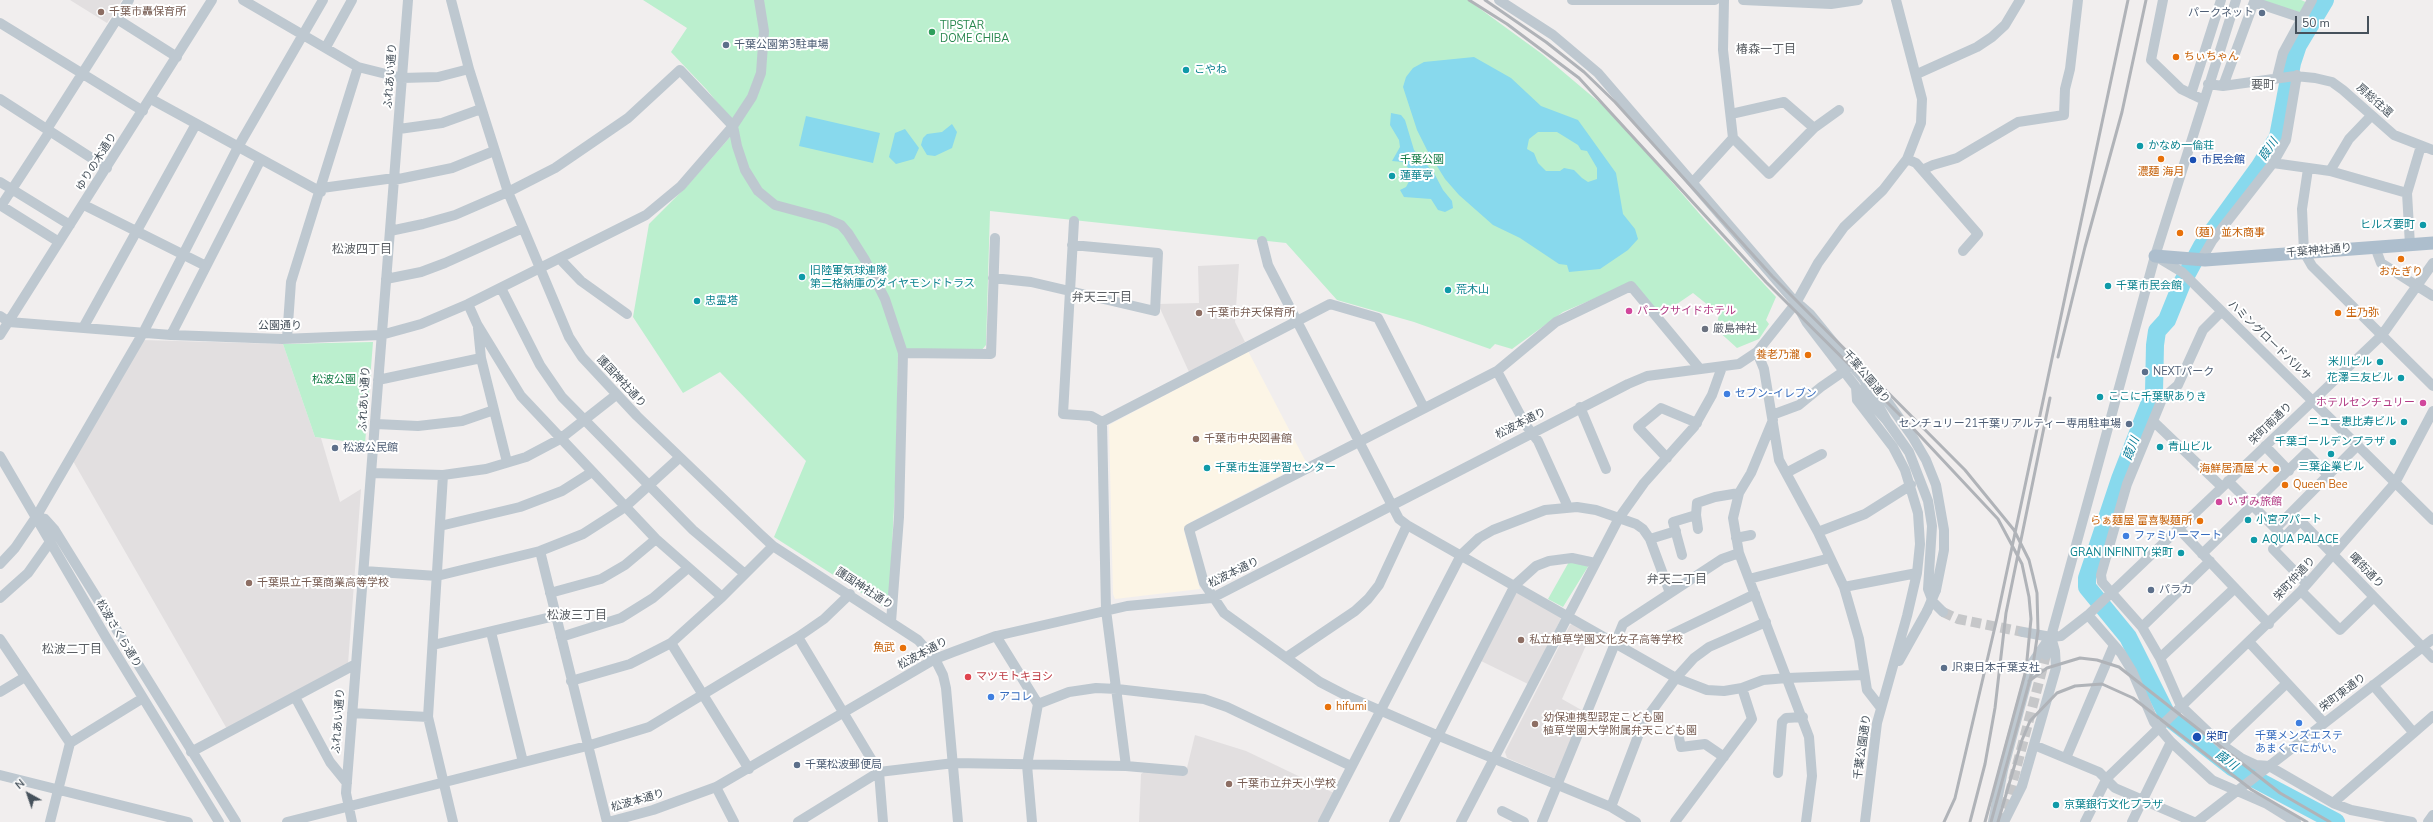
<!DOCTYPE html>
<meta charset="utf-8">
<style>
body{margin:0}
#map{position:relative;width:2433px;height:822px;overflow:hidden;background:#f1eeee;font-family:"Nunito Sans",sans-serif}
canvas{display:block}
.north{position:absolute;left:8px;top:774px;width:40px;height:40px;-webkit-text-stroke:3px #fff;paint-order:stroke;rotate:320deg;font-size:11px;font-weight:700;line-height:16px;text-align:center;color:#46515b}
.north::after{content:'';display:block;margin:auto;width:14px;height:18px;background:#46515b;clip-path:polygon(50% 0,100% 100%,50% 72%,0 100%)}
.scale{position:absolute;left:2295px;top:16px;width:74px;height:18px;box-sizing:border-box;border:2px solid #46515b;border-top:0;padding-left:5px;font-size:12px;line-height:14px;white-space:nowrap;color:#46515b;-webkit-text-stroke:3px #fff;paint-order:stroke}
</style>
<div id="map">
<canvas width="2433" height="822"></canvas>
<div class="north">N</div>
<div class="scale">50 m</div>
</div>
<script>
const context = document.querySelector('canvas').getContext('2d');
context.lineJoin = 'round';
function fillPath(path, color) {
  context.fillStyle = color;
  context.fill(path, 'evenodd');
}
function toPath(rows) {
  const path = new Path2D();
  for (const r of rows) {
    path.moveTo(r[0], r[1]);
    for (let i = 2; i < r.length; i += 2) path.lineTo(r[i], r[i + 1]);
  }
  return path;
}
function strokePath(path, color, width, dash) {
  context.strokeStyle = color;
  context.lineWidth = width;
  context.lineCap = dash ? 'butt' : 'round';
  context.setLineDash(dash || []);
  context.stroke(path);
}
function label(font, color, halo, rows, align = 'center') {
  context.font = font + ' "Nunito Sans","Noto Sans JP",sans-serif';
  context.lineWidth = 4;
  context.setLineDash([]);
  context.textBaseline = 'middle';
  context.strokeStyle = halo;
  context.fillStyle = color;
  for (const [text, x, y, turn = 0] of rows) {
    context.save();
    context.translate(x, y);
    context.rotate((+turn || 0) * Math.PI / 180);
    context.textAlign = isNaN(turn) ? turn : align;
    if (halo) context.strokeText(text, 0, 0);
    context.fillText(text, 0, 0);
    context.restore();
  }
}
const commercial = toPath([
 [1248,351,1306,462,1189,523,1184,531,1200,589,1115,599,1113,594,1109,425]
]);
const education = toPath([
 [70,0,122,0,107,23],
 [1239,264,1235,322,1245,342,1189,372,1158,304,1199,303,1198,266],
 [142,340,283,344,315,437,321,438,340,502,361,489,348,664,227,729,73,461],
 [1519,592,1557,612,1561,619,1528,684,1481,661,1514,594],
 [1575,622,1592,632,1562,699,1585,712,1559,775,1554,778,1507,758,1505,752,1570,625],
 [1195,735,1246,751,1334,793,1319,822,1139,822,1141,774,1145,771,1185,776]
]);
const green = toPath([
 [643,0,1468,0,1542,54,1600,103,1632,136,1704,219,1776,297,1766,320,1769,324,1759,339,1737,348,1716,329,1719,314,1693,293,1661,315,1631,283,1563,312,1512,349,1495,344,1490,349,1414,322,1337,300,1286,243,990,211,986,345,980,352,898,354,896,467,889,606,885,608,774,537,806,461,720,372,683,393,633,317,649,224,687,186,738,128,707,90,671,52,687,28],
 [2260,0,2301,0,2308,3,2302,13],
 [373,342,365,444,315,437,283,344],
 [1570,560,1589,565,1563,607,1548,599]
]);
const water = toPath([
 [1474,57,1511,78,1541,106,1578,120,1616,173,1623,214,1635,229,1638,239,1628,250,1600,269,1569,272,1567,265,1559,264,1520,238,1493,225,1459,195,1445,179,1427,150,1417,130,1403,87,1406,77,1413,68,1424,62],
 [1538,132,1557,132,1578,145,1581,150,1587,151,1597,168,1597,179,1588,182,1582,178,1574,170,1564,168,1560,171,1546,171,1538,163,1534,153,1527,149,1529,139],
 [1391,113,1401,115,1405,120,1414,150,1434,173,1443,190,1452,201,1453,208,1445,212,1438,210,1431,199,1404,197,1400,190,1406,187,1412,176,1410,170,1403,162,1392,161,1400,147,1399,140,1390,125],
 [806,116,880,133,873,163,799,146],
 [952,124,957,132,952,148,935,156,927,155,921,145,923,138,927,134,942,132],
 [905,129,919,148,914,159,896,164,889,157,895,133]
]);
const river = toPath([
 [2325,0,2298,45,2292,63,2278,137,2260,166,2202,246,2182,283,2167,320,2157,331,2155,345,2154,392,2120,479,2087,578,2087,587,2128,637,2168,717,2232,767,2336,822]
]);
const minorTunnel = toPath([
 [1943,612,1958,619,2023,632],
 [1998,822,2009,796,2046,655]
]);
const minor = toPath([
 [243,0,358,67,402,78,438,77,469,69,508,192,569,337,582,357,637,416,760,534,773,546,918,640,935,659,943,675,946,688,958,822],
 [451,0,469,69],
 [759,0,764,31,761,73,752,97,733,126,737,146,745,170,758,191,775,205,827,219,841,225,848,233,865,260,885,299,903,353,899,517,891,622],
 [1499,0,1553,35,1598,73,1796,303,1807,323,1856,387,1887,421],
 [1572,0,1715,0],
 [1743,0,1831,4,1858,0],
 [2163,0,2151,60,2181,89,2204,100],
 [117,19,177,57],
 [0,23,143,111],
 [326,47,352,0],
 [1917,74,1977,47,1992,37,2005,25,2020,0],
 [2277,77,2283,53,2312,0],
 [2208,84,2223,86,2295,76,2315,78,2332,82,2343,90,2394,135,2433,150],
 [2223,86,2254,2,2302,18],
 [2191,94,2221,0],
 [0,99,107,168],
 [151,99,321,192],
 [1731,114,1784,102,1814,128,1839,110],
 [47,129,129,0],
 [399,129,442,123,481,109],
 [1733,138,1769,174,1814,128],
 [1907,159,1916,163,1978,234,1963,251],
 [2273,163,2330,171,2407,193],
 [2308,169,2302,209,2304,252,2312,266,2433,386],
 [1922,170,1933,165,1957,158,2018,122,2064,115,2065,89,2070,69,2078,0],
 [2330,171,2349,139,2371,116],
 [394,180,452,168,494,151],
 [0,182,70,225],
 [1693,182,1733,138,1723,50,1724,0],
 [322,188,394,178],
 [0,205,59,242],
 [84,205,206,266],
 [1,206,50,131],
 [1074,221,1063,414,1091,416,1102,422],
 [1262,241,1268,265,1399,519,1407,525,1676,678,1707,690,1724,691,1742,688,1763,680,1787,678,1864,675],
 [2410,245,2407,193,2421,146],
 [2375,247,2381,263,2433,296],
 [2157,257,2182,272,2433,520],
 [560,259,581,281,627,314],
 [2201,260,2212,241,2273,163,2286,140,2297,75],
 [993,278,1031,282,1155,311,1158,253,1072,245],
 [386,279,421,272,445,263,523,228],
 [501,288,540,365,562,397,693,530,745,574],
 [468,304,477,324,521,396,656,539,722,597],
 [1801,306,1810,314,1864,380,1887,421,1909,452,1928,501,1932,526,1928,589,1933,602,1943,612],
 [2221,312,2203,330,2178,385,2162,399,2127,484,2101,575,2102,582,2142,627,2160,658,2181,706,2222,745,2241,758,2256,765,2269,766,2333,803,2351,810,2412,822],
 [0,316,9,322,171,335,282,339,381,335,421,324,468,304,646,215,681,186,733,126,680,70,628,118,555,168,508,192,455,215,423,224,390,231],
 [83,328,196,124],
 [478,328,481,358,507,462],
 [0,335,212,0],
 [171,335,261,159],
 [287,338,291,282,358,67],
 [1757,352,1764,369,1779,460,1818,532,1844,587,1859,639,1867,690,1881,708],
 [903,353,991,354,995,238],
 [1497,371,1525,424,1538,441,1568,507],
 [378,380,481,358],
 [1864,380,1875,384,1912,436,1926,460,1936,485,1944,530,1944,550,1936,590],
 [1856,387,1857,400,1893,447,1905,470,1918,513,1920,544,1917,573,1907,616,1877,723,1865,822],
 [1580,407,1606,469],
 [1772,415,1799,405,1821,387,1850,367],
 [1773,420,1751,473,1739,493,1733,518,1739,553,1809,737,1812,776,1806,822],
 [2153,421,2222,487],
 [1102,422,1330,304,1378,318,1424,408],
 [1102,422,1106,610,1126,766],
 [376,424,418,426,462,421,494,410],
 [2265,446,2289,471],
 [0,456,107,639,219,822],
 [1667,458,1638,427,1661,408,1697,423],
 [372,473,443,475,486,469,526,457,560,439,616,395],
 [1786,473,1822,454],
 [443,475,428,717,453,822],
 [2228,481,2279,532],
 [2292,512,2433,658],
 [36,517,45,519,54,529,236,822],
 [2300,521,2273,549,2307,584],
 [440,526,520,507,562,491,592,472],
 [2178,528,2269,624],
 [2276,528,2358,445],
 [1698,529,1696,515,1697,503,1715,497,1739,493],
 [1818,532,1865,514,1911,485],
 [1736,538,1751,535],
 [1650,539,1676,531],
 [540,551,607,822],
 [2202,554,2306,453,2329,476],
 [1682,555,1673,522,1696,515],
 [0,564,15,548,36,517,143,333,238,147,323,0],
 [364,571,437,576,540,551,583,534,625,507,679,458],
 [1749,579,1830,558],
 [1844,587,1917,573],
 [2301,591,2340,630,2374,597],
 [550,593,601,579,625,565,656,539],
 [0,598,28,573,50,542],
 [2088,615,2121,653,2132,671,2154,722,2171,742,2212,780,2267,804,2296,822],
 [2142,627,2210,561],
 [491,632,523,762],
 [2023,632,2051,637,2061,636,2088,615,2382,335,2433,263],
 [996,636,1038,704],
 [561,637,621,618,653,598,688,568],
 [798,637,879,772,883,822],
 [1666,637,1755,594],
 [0,639,70,743],
 [2249,642,2324,723],
 [671,643,749,769],
 [433,645,555,616],
 [2046,655,2155,256,2236,0],
 [1287,657,1355,611,1368,599,1379,585,1407,525],
 [2160,658,2235,588],
 [1899,661,1927,611],
 [571,681,630,664,671,643,722,597,773,546],
 [2373,685,2413,732],
 [0,692,25,677],
 [295,697,330,762,347,783],
 [352,713,428,717],
 [1679,738,1681,747,1705,744,1724,757],
 [2034,745,2099,772,2115,788,2194,822],
 [2222,745,2287,683],
 [191,752,356,664],
 [2066,758,2114,645],
 [1778,773,1782,722,1786,718,1803,717],
 [0,775,188,822],
 [716,787,734,822],
 [2333,803,2433,716],
 [1611,807,1643,723,1676,678,1694,658,1709,647,1766,622],
 [1502,811,1524,822],
 [50,822,70,743,143,698],
 [287,822,587,746,649,727,798,637,824,619,850,594],
 [352,822,346,793,408,0],
 [608,822,653,810,716,787,935,659,953,652,996,636,1127,606,1212,598,1628,384,1647,376,1739,364,1757,352,1796,303,1818,263,1844,227,1883,190,1907,159,1921,123,1922,99,1896,0],
 [798,822,879,772,954,763,1126,766,1183,771],
 [1032,822,1027,765,1038,704,1069,692,1096,688,1117,689,1204,699,1227,707,1351,766],
 [1323,822,1461,555,1479,538,1493,530,1545,510,1577,507,1596,510,1636,524,1643,529,1650,539,1670,593],
 [1394,822,1515,585,1536,566,1549,561,1572,558,1595,563],
 [1461,822,1619,518,1644,483,1694,427,1712,395,1722,367],
 [1542,822,1623,624,1722,559,1739,553],
 [1636,822,1611,807,1439,736,1347,696,1320,682,1224,613,1204,583,1189,529,1497,371,1556,322,1631,286,1700,369],
 [1675,822,1752,719,1742,688],
 [1993,822,2003,770,2032,663,2048,640],
 [2004,822,2022,786,2056,668,2055,651,2051,637],
 [2085,822,2107,778,2301,591,2395,483,2433,411],
 [2132,822,2171,742],
 [2197,822,2433,639],
 [2428,822,2433,815]
]);
const major = toPath([
 [2155,256,2205,260,2433,243]
]);
const rail = toPath([
 [1469,0,1507,24,1579,78,1766,282,1909,424,1998,519,2022,564,2029,597,2031,619,2026,670,1985,822],
 [1485,0,1546,42,1584,72,1615,102,1772,276,1965,470,2014,530,2029,560,2033,576,2037,593,2038,631,2032,672,1991,822],
 [2058,357,2085,247,2122,112,2146,0],
 [2029,681,2047,668,2080,658,2097,660,2119,667,2280,793,2330,822],
 [1944,822,1955,798,1997,618,2128,0],
 [1970,822,1985,764,1995,708,2006,613,2050,398],
 [1998,822,2022,740,2030,721,2057,693,2075,686,2102,684,2133,698,2252,790,2307,822]
]);
const minorBridge = toPath([
 [1927,611,1936,590]
]);
const markers = [
 [101,12,4,"#8d6e63"],
 [2262,13,4,"#5c6f8a"],
 [932,32,4,"#2e9e5b"],
 [726,45,4,"#5c6f8a"],
 [2176,57,4,"#e8710a"],
 [1186,70,4,"#0f9aa8"],
 [2140,146,4,"#0f9aa8"],
 [2161,159,4,"#e8710a"],
 [2193,160,4,"#1a4fb4"],
 [1392,176,4,"#0f9aa8"],
 [2423,225,4,"#0f9aa8"],
 [2180,233,4,"#e8710a"],
 [2401,259,4,"#e8710a"],
 [802,277,4,"#0f9aa8"],
 [2108,286,4,"#0f9aa8"],
 [1448,290,4,"#0f9aa8"],
 [697,301,4,"#0f9aa8"],
 [1629,311,4,"#d1479c"],
 [1199,313,4,"#8d6e63"],
 [2338,313,4,"#e8710a"],
 [1705,329,4,"#6b7280"],
 [1808,355,4,"#e8710a"],
 [2380,362,4,"#0f9aa8"],
 [2145,372,4,"#5c6f8a"],
 [2401,378,4,"#0f9aa8"],
 [1727,394,4,"#3f7fe0"],
 [2100,397,4,"#0f9aa8"],
 [2423,403,4,"#d1479c"],
 [2404,422,4,"#0f9aa8"],
 [2129,424,4,"#5c6f8a"],
 [1196,439,4,"#8d6e63"],
 [2393,442,4,"#0f9aa8"],
 [2160,447,4,"#0f9aa8"],
 [335,448,4,"#5c6f8a"],
 [2331,454,4,"#0f9aa8"],
 [1207,468,4,"#0f9aa8"],
 [2276,469,4,"#e8710a"],
 [2285,485,4,"#e8710a"],
 [2219,502,4,"#d1479c"],
 [2248,520,4,"#0f9aa8"],
 [2200,521,4,"#e8710a"],
 [2126,536,4,"#3f7fe0"],
 [2254,540,4,"#0f9aa8"],
 [2181,553,4,"#0f9aa8"],
 [249,583,4,"#8d6e63"],
 [2151,590,4,"#5c6f8a"],
 [1521,640,4,"#8d6e63"],
 [903,648,4,"#e8710a"],
 [1944,668,4,"#5c6f8a"],
 [968,677,4,"#e0444e"],
 [991,697,4,"#3f7fe0"],
 [1328,707,4,"#e8710a"],
 [2299,723,4,"#3f7fe0"],
 [1535,724,4,"#8d6e63"],
 [2197,737,5,"#1a4fb4"],
 [797,765,4,"#5c6f8a"],
 [1229,784,4,"#8d6e63"],
 [2056,805,4,"#0f9aa8"]
];
const educationNames = [
 ["千葉市轟保育所",109,12],
 ["千葉市弁天保育所",1207,313],
 ["千葉市中央図書館",1204,439],
 ["千葉県立千葉商業高等学校",257,583],
 ["私立植草学園文化女子高等学校",1529,640],
 ["幼保連携型認定こども園",1543,718],
 ["植草学園大学附属弁天こども園",1543,731],
 ["千葉市立弁天小学校",1237,784]
];
const serviceNames = [
 ["パークネット",2254,13,"right"],
 ["千葉公園第3駐車場",734,45],
 ["NEXTパーク",2153,372],
 ["センチュリー21千葉リアルティー専用駐車場",2121,424,"right"],
 ["松波公民館",343,448],
 ["パラカ",2159,590],
 ["JR東日本千葉支社",1952,668],
 ["千葉松波郵便局",805,765]
];
const leisureNames = [
 ["TIPSTAR",940,26],
 ["DOME CHIBA",940,39]
];
const foodNames = [
 ["ちぃちゃん",2184,57],
 ["濃麺 海月",2161,172,"center"],
 ["（麺）並木商事",2188,233],
 ["おたぎり",2401,272,"center"],
 ["生乃弥",2346,313],
 ["養老乃瀧",1800,355,"right"],
 ["海鮮居酒屋 大",2268,469,"right"],
 ["Queen Bee",2293,485],
 ["らぁ麺屋 富喜製麺所",2192,521,"right"],
 ["魚武",895,648,"right"],
 ["hifumi",1336,707]
];
const cultureNames = [
 ["こやね",1194,70],
 ["かなめ一倫荘",2148,146],
 ["蓮華亭",1400,176],
 ["ヒルズ要町",2415,225,"right"],
 ["旧陸軍気球連隊",810,271],
 ["第二格納庫のダイヤモンドトラス",810,284],
 ["千葉市民会館",2116,286],
 ["荒木山",1456,290],
 ["忠霊塔",705,301],
 ["米川ビル",2372,362,"right"],
 ["花澤三友ビル",2393,378,"right"],
 ["ここに千葉駅ありき",2108,397],
 ["ニュー恵比寿ビル",2396,422,"right"],
 ["千葉ゴールデンプラザ",2385,442,"right"],
 ["青山ビル",2168,447],
 ["三葉企業ビル",2331,467,"center"],
 ["千葉市生涯学習センター",1215,468],
 ["小宮アパート",2256,520],
 ["AQUA PALACE",2262,540],
 ["GRAN INFINITY 栄町",2173,553,"right"],
 ["京葉銀行文化プラザ",2064,805]
];
const streetNames = [
 ["ふれあい通り",391,76,-86],
 ["房総往還",2374,101,42],
 ["ゆりの木通り",97,162,-58],
 ["千葉神社通り",2319,251,-5],
 ["公園通り",280,326],
 ["ハミングロードパルサ",2269,341,44],
 ["千葉公園通り",1866,377,50],
 ["護国神社通り",621,382,47],
 ["ふれあい通り",365,399,-87],
 ["松波本通り",1521,424,-27],
 ["栄町南通り",2271,424,-44],
 ["曙街通り",2366,571,46],
 ["松波本通り",1234,573,-26],
 ["栄町仲通り",2295,579,-47],
 ["護国神社通り",864,589,33],
 ["松波さくら通り",118,634,59],
 ["松波本通り",923,654,-28],
 ["栄町東通り",2343,693,-37],
 ["ふれあい通り",339,721,-86],
 ["千葉公園通り",1863,747,-82],
 ["松波本通り",638,801,-16]
];
const parkNames = [
 ["千葉公園",1422,160],
 ["松波公園",334,380]
];
const transitNames = [
 ["市民会館",2201,160],
 ["栄町",2206,737]
];
const hotelNames = [
 ["パークサイドホテル",1637,311],
 ["ホテルセンチュリー",2415,403,"right"],
 ["いずみ旅館",2227,502]
];
const worshipNames = [
 ["厳島神社",1713,329]
];
const shopNames = [
 ["セブン-イレブン",1735,394],
 ["ファミリーマート",2134,536],
 ["アコレ",999,697],
 ["千葉メンズエステ",2299,736,"center"],
 ["あまくてにがい。",2299,749,"center"]
];
const healthNames = [
 ["マツモトキヨシ",976,677]
];
const neighbourhoodNames = [
 ["椿森一丁目",1766,50],
 ["要町",2263,86],
 ["松波四丁目",362,250],
 ["弁天三丁目",1102,298],
 ["弁天二丁目",1677,580],
 ["松波三丁目",577,616],
 ["松波二丁目",72,650]
];
const waterNames = [
 ["葭川",2269,150,-56],
 ["葭川",2132,449,-69],
 ["葭川",2226,761,36]
];
fillPath(commercial, '#fcf5e6');
fillPath(education, '#e2dfe0');
fillPath(green, '#bbefce');
fillPath(water, '#88d9ed');
strokePath(river, '#88d9ed', 18);
strokePath(minorTunnel, '#c6c7c9', 10, [10, 5]);
strokePath(minor, '#bec8d0', 10);
strokePath(major, '#adbecd', 13);
strokePath(rail, '#b0b3b8', 3);
strokePath(minorBridge, '#bec8d0', 10);
for (const [x, y, r, color] of markers) {
  const dot = new Path2D();
  dot.arc(x, y, r, 0, 2 * Math.PI);
  context.fillStyle = color;
  context.fill(dot);
  strokePath(dot, '#fff', 1.5);
}
label('11px', '#785e54', '#fff', educationNames, 'left');
label('11px', '#4e5e75', '#fff', serviceNames, 'left');
label('11px', '#27864d', '#fff', leisureNames, 'left');
label('11px', '#c56008', '#fff', foodNames, 'left');
label('11px', '#0d838f', '#fff', cultureNames, 'left');
label('11px', '#46515b', '#fff', streetNames);
label('11px', '#167d48', '#fff', parkNames);
label('11px', '#164399', '#fff', transitNames, 'left');
label('11px', '#b23c85', '#fff', hotelNames, 'left');
label('11px', '#5b616d', '#fff', worshipNames, 'left');
label('11px', '#366cbe', '#fff', shopNames, 'left');
label('11px', '#be3a42', '#fff', healthNames, 'left');
label('12px', '#5a5e63', '#fff', neighbourhoodNames);
label('italic 12px', '#0c7f9a', '#fff', waterNames);
</script>
